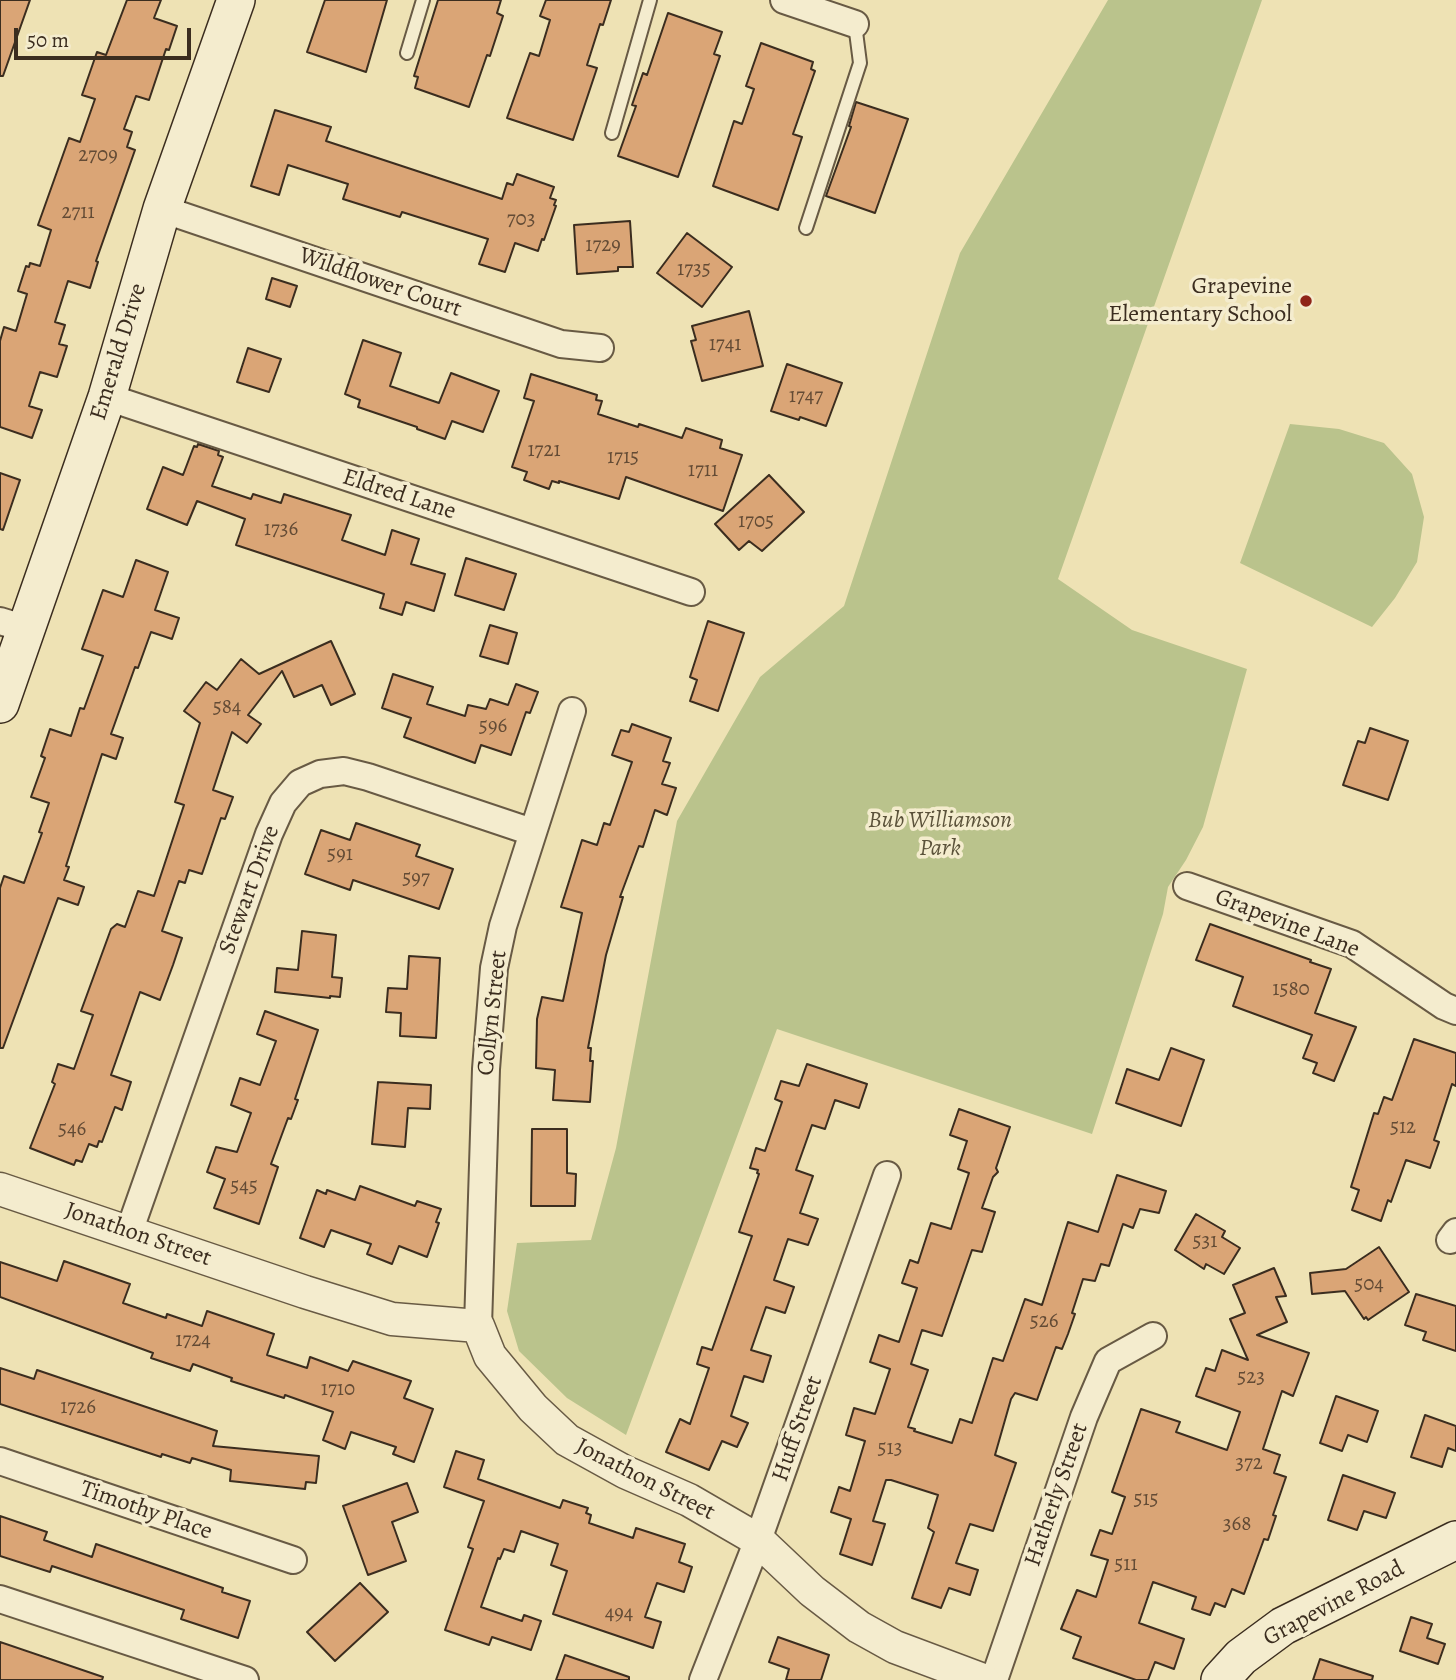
<!DOCTYPE html>
<style>
body{margin:0}
#map{position:relative;width:1456px;height:1680px;overflow:hidden;background:#eee2b4;font-family:Alegreya,serif}
canvas{display:block}
.scale{position:absolute;left:14px;top:28px;width:177px;height:32px;box-sizing:border-box;border:4px solid #3b2d1f;border-top:0;padding-left:9px;font-size:21px;line-height:24px;white-space:nowrap;color:#3b2d1f;-webkit-text-stroke:5px #f4ecce;paint-order:stroke}
</style>
<div id="map">
<canvas width="1456" height="1680"></canvas>
<div class="scale">50 m</div>
</div>
<script>
const context = document.querySelector('canvas').getContext('2d');
context.lineJoin = 'round';
function fillPath(path, color) {
  context.fillStyle = color;
  context.fill(path, 'evenodd');
}
function toPath(rows) {
  const path = new Path2D();
  for (const r of rows) {
    path.moveTo(r[0], r[1]);
    for (let i = 2; i < r.length; i += 2) path.lineTo(r[i], r[i + 1]);
  }
  return path;
}
function strokePath(path, color, width, dash) {
  context.strokeStyle = color;
  context.lineWidth = width;
  context.lineCap = dash ? 'butt' : 'round';
  context.setLineDash(dash || []);
  context.stroke(path);
}
function label(font, color, halo, rows, align = 'center') {
  context.font = font + ' Alegreya,serif';
  context.lineWidth = 7;
  context.setLineDash([]);
  context.textBaseline = 'middle';
  context.strokeStyle = halo;
  context.fillStyle = color;
  for (const [text, x, y, turn = 0] of rows) {
    context.save();
    context.translate(x, y);
    context.rotate((+turn || 0) * Math.PI / 180);
    context.textAlign = isNaN(turn) ? turn : align;
    if (halo) context.strokeText(text, 0, 0);
    context.fillText(text, 0, 0);
    context.restore();
  }
}
const green = toPath([
 [1108,0,1262,0,1058,579,1132,630,1247,669,1203,827,1186,860,1168,887,1163,914,1092,1134,777,1029,626,1435,567,1398,519,1351,507,1311,517,1243,591,1240,616,1148,677,821,760,677,844,606,960,253],
 [1290,424,1339,429,1384,443,1412,474,1424,517,1417,562,1395,598,1372,627,1240,563]
]);
const building = toPath([
 [0,0,30,0,3,76,0,76,0,0],
 [127,0,161,0,154,18,177,26,169,50,166,49,149,100,136,96,124,129,132,132,127,147,135,150,96,261,98,262,90,288,68,281,55,322,65,325,59,344,67,346,57,377,40,372,29,406,42,410,32,438,0,427,0,341,4,327,16,331,27,294,18,291,26,266,29,267,30,263,40,266,51,230,38,225,69,138,80,142,95,99,82,95,97,52,106,55,127,0],
 [325,0,387,0,366,72,307,52,325,0],
 [438,0,501,0,497,13,503,16,490,56,487,55,469,107,415,88,418,77,414,76,438,0],
 [546,0,611,0,603,25,600,24,587,65,597,68,573,140,507,118,530,53,539,56,550,20,540,16,546,0],
 [668,13,722,32,714,54,720,56,678,177,618,156,636,106,632,105,643,73,647,75,668,13],
 [761,43,813,62,811,69,815,71,793,134,802,137,778,210,713,186,734,121,742,124,754,89,746,86,761,43],
 [856,102,908,119,875,213,826,196,851,127,849,126,856,102],
 [275,110,331,127,326,141,502,199,507,183,513,185,517,174,554,187,550,198,556,200,554,205,556,206,544,240,542,239,538,251,515,243,505,272,479,264,488,239,402,212,400,217,343,199,348,184,288,165,279,195,251,186,275,110],
 [630,221,633,267,618,267,618,271,577,274,574,225,630,221],
 [687,233,732,267,702,307,657,273,687,233],
 [272,278,297,286,290,307,266,299,272,278],
 [749,311,763,366,702,381,691,341,696,340,692,326,749,311],
 [363,340,401,353,390,386,439,403,451,373,499,391,483,432,452,421,445,439,417,429,417,427,358,407,360,400,345,394,363,340],
 [248,348,281,359,269,392,237,382,248,348],
 [787,364,842,383,826,426,800,417,799,420,771,411,787,364],
 [531,374,597,395,596,400,602,401,598,414,638,427,639,424,682,438,686,428,722,440,720,448,742,455,723,511,626,477,619,499,559,481,559,483,552,481,549,489,524,480,527,472,512,467,534,401,524,398,531,374],
 [198,444,219,451,218,455,223,457,212,486,251,499,253,494,281,503,284,494,351,515,342,540,385,555,392,530,419,539,411,564,445,574,434,611,406,602,402,615,380,608,384,594,236,545,245,519,197,501,187,525,147,509,163,467,183,475,194,446,197,447,198,444],
 [0,473,20,480,3,530,0,529,0,473],
 [769,475,804,512,762,551,749,541,739,550,715,524,769,475],
 [466,558,516,574,504,610,455,595,466,558],
 [136,560,168,572,155,610,179,618,172,639,151,632,138,668,135,667,111,734,123,738,116,759,102,754,66,866,69,867,64,880,84,887,78,905,58,898,3,1048,0,1048,0,888,4,876,24,883,42,833,39,832,49,803,31,797,45,758,41,756,50,729,71,736,80,708,84,709,103,656,82,649,103,590,123,597,136,560],
 [708,621,744,633,718,711,690,701,697,680,690,677,708,621],
 [490,625,517,633,508,664,480,656,490,625],
 [331,641,355,694,331,705,322,685,294,697,282,671,248,715,261,724,247,743,232,732,213,790,233,797,225,819,221,818,202,874,189,870,185,883,179,881,162,931,182,938,173,965,160,1000,140,992,111,1075,131,1082,122,1110,115,1107,102,1142,99,1141,97,1147,89,1144,82,1162,76,1160,74,1165,30,1148,55,1084,52,1082,58,1064,74,1069,93,1015,81,1011,111,929,117,924,125,927,138,891,154,896,184,805,175,802,200,723,184,711,206,682,217,690,241,659,259,674,331,641],
 [393,674,433,687,427,704,465,716,468,705,486,709,490,699,508,705,516,684,538,692,530,713,526,712,511,755,481,745,475,763,404,737,411,718,382,708,393,674],
 [632,724,671,738,663,761,670,763,662,784,676,788,667,815,655,810,643,847,639,846,620,897,623,897,606,955,588,1048,591,1048,590,1061,593,1061,590,1102,553,1100,555,1070,536,1068,537,1019,542,997,563,1001,582,913,561,907,582,840,597,845,604,823,610,825,632,762,612,755,621,730,629,732,632,724],
 [1370,728,1408,741,1388,800,1343,785,1358,741,1365,743,1370,728],
 [356,823,420,845,416,856,453,869,439,909,353,880,350,890,305,874,321,830,350,840,356,823],
 [1210,924,1311,960,1310,962,1331,969,1315,1013,1356,1027,1334,1081,1313,1073,1317,1063,1303,1058,1312,1035,1233,1006,1243,977,1196,960,1210,924],
 [302,931,336,935,332,977,342,978,340,997,330,996,330,998,275,992,277,968,298,970,302,931],
 [409,956,440,958,436,1038,400,1036,401,1013,386,1012,388,988,407,989,409,956],
 [265,1011,318,1030,295,1099,298,1100,291,1119,288,1118,271,1164,278,1167,259,1224,214,1208,225,1179,207,1172,216,1147,237,1152,251,1113,231,1105,240,1078,260,1085,276,1041,257,1034,265,1011],
 [1414,1039,1456,1053,1456,1086,1452,1084,1434,1140,1439,1142,1430,1168,1406,1160,1391,1202,1388,1200,1381,1221,1352,1210,1359,1190,1351,1187,1374,1113,1378,1114,1384,1097,1392,1100,1414,1039],
 [1171,1048,1204,1060,1181,1126,1116,1103,1127,1069,1159,1080,1171,1048],
 [807,1064,867,1084,859,1108,835,1100,825,1129,812,1125,796,1170,813,1176,800,1213,818,1219,808,1245,788,1239,774,1280,794,1287,785,1313,766,1307,751,1350,771,1356,763,1382,744,1376,731,1416,748,1423,737,1447,722,1441,709,1470,666,1452,680,1419,690,1424,709,1368,697,1364,702,1347,712,1350,752,1236,739,1232,759,1174,757,1173,758,1170,750,1168,756,1148,765,1151,782,1102,775,1099,781,1081,799,1086,807,1064],
 [378,1082,431,1085,430,1109,408,1108,405,1147,372,1144,378,1082],
 [959,1109,1010,1127,996,1168,998,1172,993,1177,982,1208,995,1212,982,1252,972,1250,942,1336,922,1330,911,1364,928,1370,908,1427,915,1429,914,1431,952,1443,960,1419,972,1423,993,1358,1003,1361,1025,1299,1042,1305,1068,1222,1098,1232,1117,1175,1166,1191,1159,1213,1140,1209,1133,1228,1123,1224,1109,1266,1101,1264,1095,1281,1083,1279,1072,1313,1075,1314,1068,1334,1062,1349,1056,1347,1037,1400,1015,1393,1011,1399,995,1455,1016,1463,993,1531,970,1524,956,1563,978,1570,970,1595,949,1588,941,1608,912,1598,934,1532,928,1528,938,1495,891,1480,886,1480,873,1521,885,1524,872,1565,840,1554,851,1519,831,1512,839,1487,850,1491,865,1441,846,1435,854,1408,875,1414,890,1369,870,1362,879,1335,899,1342,917,1288,902,1283,910,1260,918,1263,931,1223,951,1229,969,1173,958,1169,967,1141,950,1135,959,1109],
 [532,1129,567,1129,567,1173,576,1174,575,1206,531,1206,532,1129],
 [360,1186,415,1206,417,1201,441,1209,436,1222,439,1223,427,1257,399,1246,392,1264,367,1254,371,1244,331,1230,324,1247,300,1238,317,1190,326,1194,327,1190,355,1200,360,1186],
 [1196,1214,1225,1231,1222,1237,1240,1248,1224,1274,1206,1264,1204,1269,1175,1250,1196,1214],
 [1379,1247,1409,1292,1368,1320,1366,1317,1364,1319,1345,1291,1312,1294,1310,1273,1346,1269,1379,1247],
 [64,1261,130,1284,123,1303,166,1318,167,1314,202,1326,207,1311,274,1334,267,1355,307,1368,310,1357,348,1371,353,1361,411,1381,404,1398,433,1409,414,1462,393,1454,396,1447,351,1432,345,1449,323,1440,333,1412,285,1395,284,1398,231,1381,232,1378,193,1364,190,1371,151,1358,153,1353,0,1297,0,1262,57,1281,64,1261],
 [1274,1268,1286,1296,1276,1297,1287,1322,1257,1335,1309,1353,1293,1396,1282,1391,1263,1449,1280,1455,1274,1473,1286,1477,1273,1515,1276,1516,1268,1540,1264,1539,1244,1594,1232,1589,1225,1607,1215,1603,1210,1615,1192,1609,1196,1597,1153,1582,1139,1623,1184,1639,1174,1669,1155,1662,1148,1680,1136,1680,1073,1658,1081,1637,1061,1629,1077,1590,1096,1597,1108,1560,1091,1555,1100,1530,1112,1534,1125,1497,1112,1492,1141,1409,1180,1422,1176,1432,1227,1450,1240,1412,1196,1396,1206,1368,1215,1371,1222,1350,1248,1360,1230,1319,1245,1313,1233,1285,1274,1268],
 [1416,1294,1456,1306,1456,1351,1423,1340,1426,1332,1405,1325,1416,1294],
 [0,1368,34,1379,37,1370,217,1431,213,1446,319,1456,316,1483,306,1482,305,1489,230,1481,231,1470,192,1458,190,1463,162,1454,161,1457,0,1404,0,1368],
 [1336,1396,1378,1411,1367,1442,1348,1435,1342,1451,1320,1443,1336,1396],
 [1425,1415,1456,1426,1456,1451,1448,1448,1442,1467,1411,1457,1425,1415],
 [456,1451,484,1460,478,1479,560,1508,563,1500,588,1508,586,1513,591,1515,589,1523,633,1538,636,1528,685,1544,679,1562,692,1567,684,1592,657,1583,645,1617,661,1622,653,1648,553,1614,567,1571,551,1565,558,1544,521,1531,514,1552,504,1549,500,1559,498,1558,481,1607,522,1621,524,1615,541,1621,531,1650,492,1637,489,1645,445,1630,473,1549,468,1547,484,1501,444,1487,456,1451],
 [1343,1475,1395,1493,1386,1518,1364,1511,1357,1530,1328,1520,1343,1475],
 [407,1483,418,1512,392,1522,406,1561,368,1575,343,1506,407,1483],
 [0,1516,47,1532,44,1540,92,1557,96,1544,223,1588,222,1592,250,1601,238,1638,181,1619,184,1610,52,1566,50,1572,0,1556,0,1516],
 [360,1583,388,1612,335,1661,307,1632,360,1583],
 [1411,1617,1432,1624,1427,1638,1445,1644,1438,1664,1400,1651,1411,1617],
 [778,1637,829,1655,821,1680,786,1680,789,1669,769,1662,778,1637],
 [0,1642,103,1677,102,1680,0,1680,0,1642],
 [565,1655,629,1677,629,1680,556,1680,565,1655],
 [1320,1659,1373,1676,1372,1680,1313,1680,1320,1659]
]);
const service = toPath([
 [407,53,423,0],
 [612,133,650,0],
 [806,228,860,63,855,24]
]);
const minor = toPath([
 [784,0,855,24],
 [162,209,561,344,600,348],
 [107,397,691,592],
 [0,621,26,629],
 [1187,886,1352,944,1444,1006,1456,1011],
 [129,1232,269,834,283,803,300,783,320,774,344,771,368,777,532,832],
 [1450,1240,1456,1232],
 [478,1326,486,1069,494,968,503,926,572,711],
 [0,1461,293,1560],
 [0,1599,245,1680],
 [703,1680,758,1540,887,1175],
 [994,1680,1084,1417,1108,1361,1153,1336]
]);
const tertiary = toPath([
 [0,1189,305,1292,392,1319,478,1326,490,1356,533,1408,567,1440,625,1472,689,1500,758,1540,812,1591,859,1627,895,1647,983,1680]
]);
const secondary = toPath([
 [0,704,107,397,162,209,236,0],
 [1220,1680,1241,1657,1283,1626,1456,1540]
]);
const markers = [
 [1306,301,7,"#8f2418"]
];
const numberNames = [
 ["2709",98,156],
 ["2711",78,213],
 ["703",521,220],
 ["1729",603,246],
 ["1735",694,270],
 ["1741",725,345],
 ["1747",806,397],
 ["1721",544,451],
 ["1715",623,458],
 ["1711",703,471],
 ["1705",756,522],
 ["1736",281,530],
 ["584",227,708],
 ["596",493,727],
 ["591",340,855],
 ["597",416,879],
 ["1580",1291,990],
 ["512",1403,1128],
 ["546",72,1130],
 ["545",244,1187],
 ["531",1205,1242],
 ["504",1369,1285],
 ["526",1044,1322],
 ["1724",193,1341],
 ["523",1251,1378],
 ["1710",338,1390],
 ["1726",78,1408],
 ["513",890,1449],
 ["372",1249,1464],
 ["515",1146,1500],
 ["368",1237,1525],
 ["511",1126,1565],
 ["494",619,1614]
];
const streetNames = [
 ["Wildflower Court",380,283,19],
 ["Emerald Drive",119,352,-73],
 ["Eldred Lane",399,495,18],
 ["Stewart Drive",250,890,-70],
 ["Grapevine Lane",1287,924,21],
 ["Collyn Street",493,1013,-84],
 ["Jonathon Street",138,1235,19],
 ["Huff Street",798,1429,-71],
 ["Jonathon Street",645,1480,27],
 ["Hatherly Street",1057,1495,-71],
 ["Timothy Place",146,1511,19],
 ["Grapevine Road",1334,1604,-28]
];
const poiNames = [
 ["Grapevine",1292,287],
 ["Elementary School",1292,315]
];
const parkNames = [
 ["Bub Williamson",940,821],
 ["Park",940,849]
];
fillPath(green, '#bac38c');
fillPath(building, '#daa576');
strokePath(building, '#3b2d1f', 2);
strokePath(service, '#685a44', 16);
strokePath(minor, '#685a44', 30);
strokePath(tertiary, '#685a44', 35);
strokePath(secondary, '#3b2d1f', 40);
strokePath(service, '#f4ecce', 12);
strokePath(minor, '#f4ecce', 26);
strokePath(tertiary, '#f4ecce', 32);
strokePath(secondary, '#f4ecce', 37);
for (const [x, y, r, color] of markers) {
  const dot = new Path2D();
  dot.arc(x, y, r, 0, 2 * Math.PI);
  context.fillStyle = color;
  context.fill(dot);
  strokePath(dot, '#f4ecce', 2.5);
}
label('21px', '#634b35', null, numberNames);
label('24px', '#3b2d1f', '#f4ecce', streetNames);
label('24px', '#3b2d1f', '#f4ecce', poiNames, 'right');
label('italic 24px', '#5b523a', '#f4ecce', parkNames);
</script>
